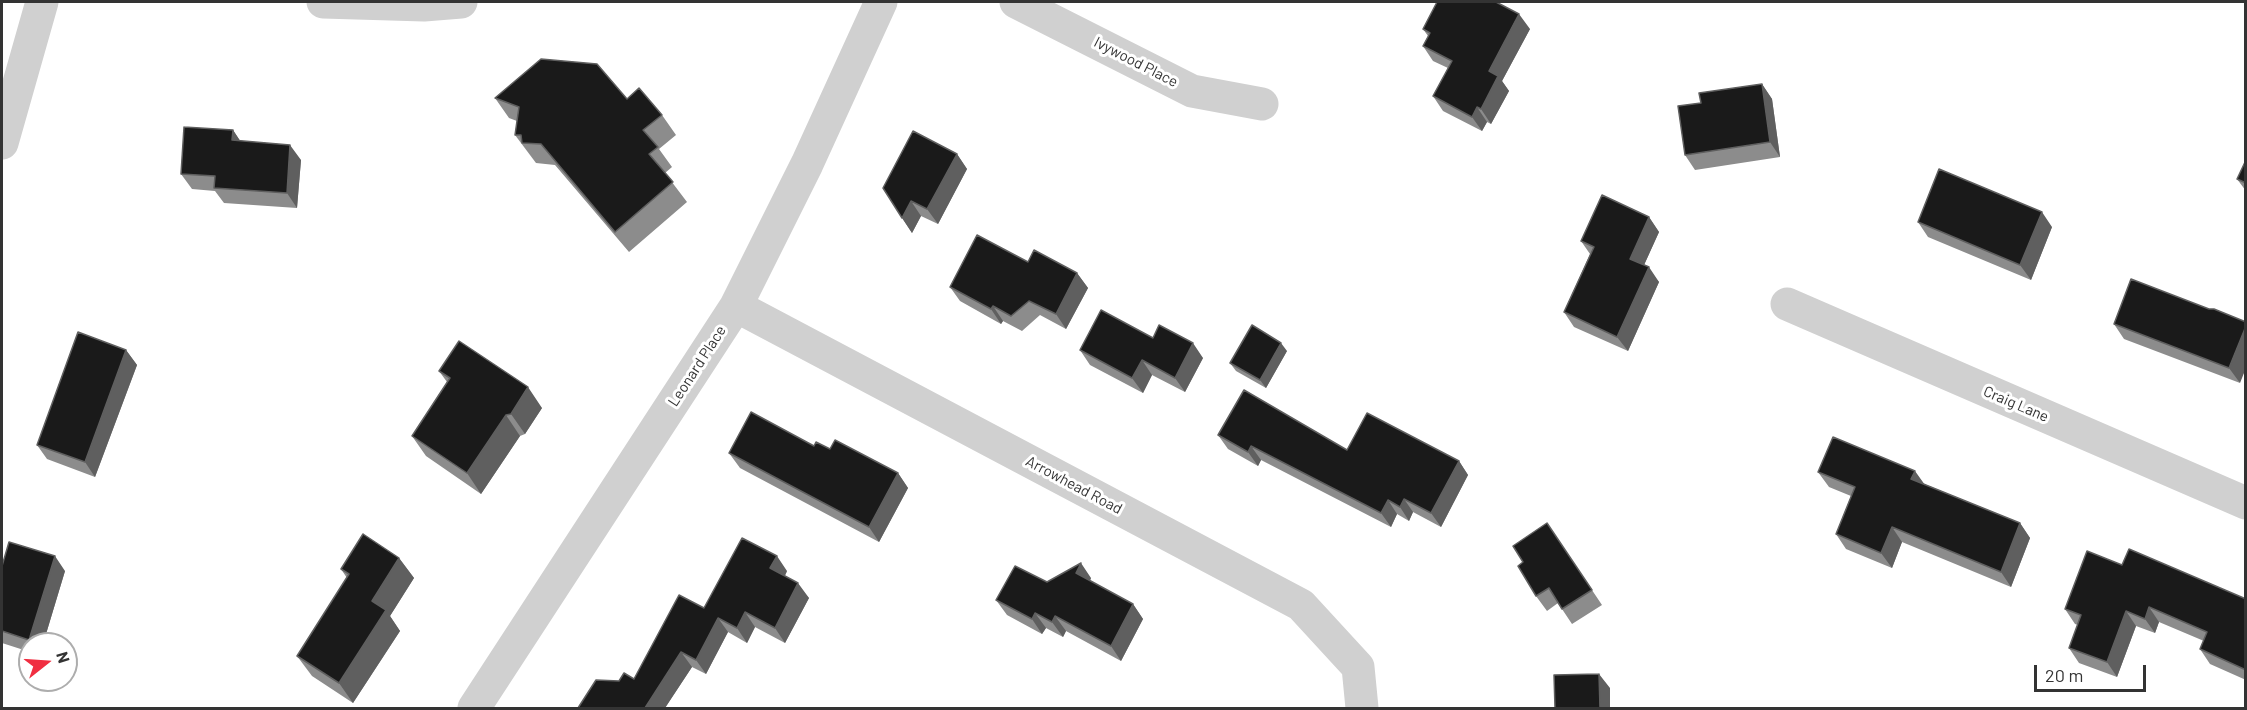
<!DOCTYPE html>
<style>
body{margin:0}
#map{position:relative;width:2247px;height:710px;overflow:hidden;background:#fff;font-family:Barlow,sans-serif}
canvas{display:block}
.frame{position:absolute;inset:0;border:3px solid #333;pointer-events:none}
.north{position:absolute;left:18px;top:632px;width:60px;height:60px;box-sizing:border-box;background:#fff;border:2px solid #adadad;border-radius:50%;rotate:73deg;font-size:16px;font-weight:700;line-height:24px;text-align:center;color:#333}
.north::after{content:'';display:block;margin:auto;width:21px;height:27px;background:#f02e41;clip-path:polygon(50% 0,100% 100%,50% 72%,0 100%)}
.scale{position:absolute;left:2034px;top:665px;width:112px;height:27px;box-sizing:border-box;border:3px solid #333;border-top:0;padding-left:8px;font-size:18px;line-height:21px;white-space:nowrap;color:#333;-webkit-text-stroke:4px #fff;paint-order:stroke}
</style>
<div id="map">
<canvas width="2247" height="710"></canvas>
<div class="frame"></div>
<div class="north">N</div>
<div class="scale">20 m</div>
</div>
<script>
const context = document.querySelector('canvas').getContext('2d');
context.lineJoin = 'round';
function toPath(rows) {
  const path = new Path2D();
  for (const r of rows) {
    path.moveTo(r[0], r[1]);
    for (let i = 2; i < r.length; i += 2) path.lineTo(r[i], r[i + 1]);
  }
  return path;
}
function strokePath(path, color, width, dash) {
  context.strokeStyle = color;
  context.lineWidth = width;
  context.lineCap = dash ? 'butt' : 'round';
  context.setLineDash(dash || []);
  context.stroke(path);
}
function fillPath(path, color) {
  context.fillStyle = color;
  context.fill(path, 'evenodd');
}
function label(font, color, halo, rows, align = 'center') {
  context.font = font + ' Barlow,sans-serif';
  context.lineWidth = 6;
  context.setLineDash([]);
  context.textBaseline = 'middle';
  context.strokeStyle = halo;
  context.fillStyle = color;
  for (const [text, x, y, turn = 0] of rows) {
    context.save();
    context.translate(x, y);
    context.rotate((+turn || 0) * Math.PI / 180);
    context.textAlign = isNaN(turn) ? turn : align;
    if (halo) context.strokeText(text, 0, 0);
    context.fillText(text, 0, 0);
    context.restore();
  }
}
const minor = toPath([
 [323,2,424,5,461,2],
 [1016,2,1192,91,1262,104],
 [2,143,42,2],
 [1787,304,2246,503],
 [736,306,1301,605,1358,667,1362,708],
 [474,708,736,306,807,164,881,2]
]);
const wall = toPath([
 [1423,29,1530,29,1502,81,1509,91,1491,124,1487,122,1482,131,1443,111,1433,96,1448,68,1433,61,1423,46,1428,36],
 [1762,84,1772,99,1780,157,1695,170,1685,155,1701,103],
 [495,98,627,99,662,115,676,135,659,149,672,167,665,173,687,202,629,252,555,165,536,163,515,135,517,121,509,118],
 [233,130,240,141,301,160,297,208,224,203,215,191,192,189,181,174],
 [957,154,967,169,938,224,921,216,912,233,883,188],
 [2246,160,2246,191,2237,179],
 [1649,217,1659,232,1644,265,1659,282,1628,351,1574,327,1564,312,1590,254,1581,241],
 [1918,222,2052,227,2031,280,1928,237],
 [1028,262,1077,273,1088,288,1066,329,1040,315,1022,331,1003,321,1001,324,960,301,950,287],
 [2209,309,2240,383,2124,339,2114,324],
 [1153,338,1203,358,1185,392,1152,375,1143,393,1090,365,1080,350],
 [126,350,137,365,95,477,47,459,37,445],
 [1287,351,1266,388,1236,371,1230,363],
 [439,371,542,408,525,434,520,436,481,494,426,456,412,436,447,382],
 [1218,435,1347,450,1459,461,1468,475,1441,527,1413,512,1409,521,1397,514,1391,527,1261,460,1258,466,1228,449],
 [814,446,830,449,898,473,908,488,879,542,740,468,729,453],
 [1818,472,1924,484,2020,523,2030,538,2011,587,1902,542,1892,568,1846,549,1836,534,1851,496,1829,487],
 [1547,523,1602,605,1572,624,1558,603,1547,611,1536,596,1523,562],
 [399,558,414,578,390,616,400,631,353,703,312,676,297,656,347,578,341,569],
 [2122,565,2246,599,2246,680,2210,664,2200,649,2204,641,2159,622,2155,633,2136,626,2117,677,2079,663,2069,648,2078,625,2075,624,2065,609],
 [2,566,65,571,43,644,30,644,30,652,2,643],
 [787,571,785,576,809,598,785,643,755,627,747,643,728,632,706,674,692,667,665,708,619,681,634,679,704,608],
 [1091,578,1090,581,1133,604,1143,619,1121,661,1066,631,1063,637,1046,628,1042,634,1007,615,996,600,1047,582]
]);
const shadedWall = toPath([
 [1519,14,1530,29,1502,81,1509,91,1491,124,1481,109,1489,71],
 [1762,84,1772,99,1780,157,1770,142],
 [1477,107,1487,122,1482,131,1472,117],
 [233,130,243,145,232,140],
 [290,145,301,160,297,208,287,193],
 [957,154,967,169,938,224,927,209],
 [911,201,921,216,912,233,902,218],
 [2042,212,2052,227,2031,280,2020,265],
 [1649,217,1659,232,1640,274,1630,259],
 [1649,267,1659,282,1628,351,1617,337],
 [1077,273,1088,288,1066,329,1056,314],
 [993,306,1003,321,1001,324,991,309],
 [2246,326,2246,368,2240,383,2229,368],
 [1193,343,1203,358,1185,392,1175,378],
 [1281,343,1287,351,1266,388,1260,380],
 [126,350,137,365,95,477,85,462],
 [1142,360,1152,375,1143,393,1132,378],
 [528,387,542,408,525,434,511,414],
 [506,415,520,436,481,494,467,473],
 [1251,446,1261,460,1258,466,1248,452],
 [1459,461,1468,475,1441,527,1431,513],
 [1915,471,1925,485,1911,479],
 [898,473,908,488,879,542,869,527],
 [1404,499,1413,512,1409,521,1400,507],
 [1388,500,1397,514,1391,527,1381,513],
 [2020,523,2030,538,2011,587,2001,572],
 [1892,527,1902,542,1892,568,1881,553],
 [55,556,65,571,43,644,32,644,29,640],
 [777,556,787,571,781,583,770,568],
 [399,558,414,578,390,616,400,631,353,703,339,683,372,601],
 [1081,563,1091,578,1086,588,1076,573],
 [798,583,809,598,785,643,775,628],
 [1133,604,1143,619,1121,661,1111,646],
 [2149,607,2159,622,2155,633,2145,619],
 [2126,611,2136,626,2117,677,2107,662],
 [745,612,755,627,747,643,737,628],
 [1035,613,1046,628,1042,634,1032,619],
 [1055,616,1066,631,1063,637,1052,622],
 [718,618,728,632,706,674,696,660],
 [681,652,692,667,665,708,645,708],
 [1599,674,1610,688,1610,708,1600,708]
]);
const building = toPath([
 [1437,2,1496,2,1519,14,1489,71,1498,76,1481,109,1477,107,1472,117,1433,96,1452,61,1423,46,1430,33,1423,29,1437,2],
 [541,59,597,64,627,99,639,88,662,115,643,130,658,147,649,154,673,182,615,232,541,144,522,143,521,135,515,135,519,107,495,98,541,59],
 [1762,84,1770,142,1685,155,1678,106,1701,103,1699,93,1762,84],
 [184,127,233,130,232,140,290,145,287,193,214,188,215,176,181,174,184,127],
 [913,131,957,154,927,209,911,201,902,218,883,188,913,131],
 [2246,160,2246,183,2237,179,2246,160],
 [1939,169,2042,212,2020,265,1918,222,1939,169],
 [1602,195,1649,217,1630,259,1649,267,1617,337,1564,312,1594,247,1581,241,1602,195],
 [977,235,1028,262,1034,250,1077,273,1056,314,1029,301,1011,316,993,306,991,309,950,287,977,235],
 [2131,279,2209,309,2214,309,2246,322,2246,326,2229,368,2114,324,2131,279],
 [1101,310,1153,338,1159,325,1193,343,1175,378,1142,360,1132,378,1080,350,1101,310],
 [1252,325,1281,343,1260,380,1230,363,1252,325],
 [78,332,126,350,85,462,37,445,78,332],
 [459,341,528,387,511,414,506,415,467,473,412,436,450,378,439,371,459,341],
 [1244,390,1347,450,1367,413,1459,461,1431,513,1404,499,1400,507,1388,500,1381,513,1251,446,1248,452,1218,435,1244,390],
 [751,412,814,446,816,442,830,449,835,440,898,473,869,527,729,453,751,412],
 [1833,437,1915,471,1911,479,2020,523,2001,572,1892,527,1881,553,1836,534,1855,487,1818,472,1833,437],
 [1547,523,1592,590,1562,609,1549,588,1536,596,1518,566,1523,562,1513,546,1547,523],
 [363,534,399,558,372,601,386,610,339,683,297,656,349,574,341,569,363,534],
 [742,538,777,556,770,568,798,583,775,628,745,612,737,628,718,618,696,660,681,652,645,708,578,708,596,680,619,681,624,673,634,679,679,595,704,608,742,538],
 [9,542,55,556,29,640,2,631,2,566,9,542],
 [2129,549,2246,599,2246,670,2200,649,2207,632,2149,607,2145,619,2126,611,2107,662,2069,648,2081,615,2065,609,2087,551,2122,565,2129,549],
 [1081,563,1076,573,1133,604,1111,646,1055,616,1052,622,1035,613,1032,619,996,600,1015,566,1047,582,1081,563],
 [1599,674,1600,708,1555,708,1554,675,1599,674]
]);
const streetNames = [
 ["Ivywood Place",1136,62,27],
 ["Leonard Place",697,366,-57],
 ["Craig Lane",2016,404,23],
 ["Arrowhead Road",1074,485,28]
];
strokePath(minor, '#d0d0d0', 33);
fillPath(wall, '#8c8c8c');
fillPath(shadedWall, '#5f5f5f');
fillPath(building, '#1a1a1a');
strokePath(building, '#5f5f5f', 1.5);
label('15px', '#333', '#fff', streetNames);
</script>
